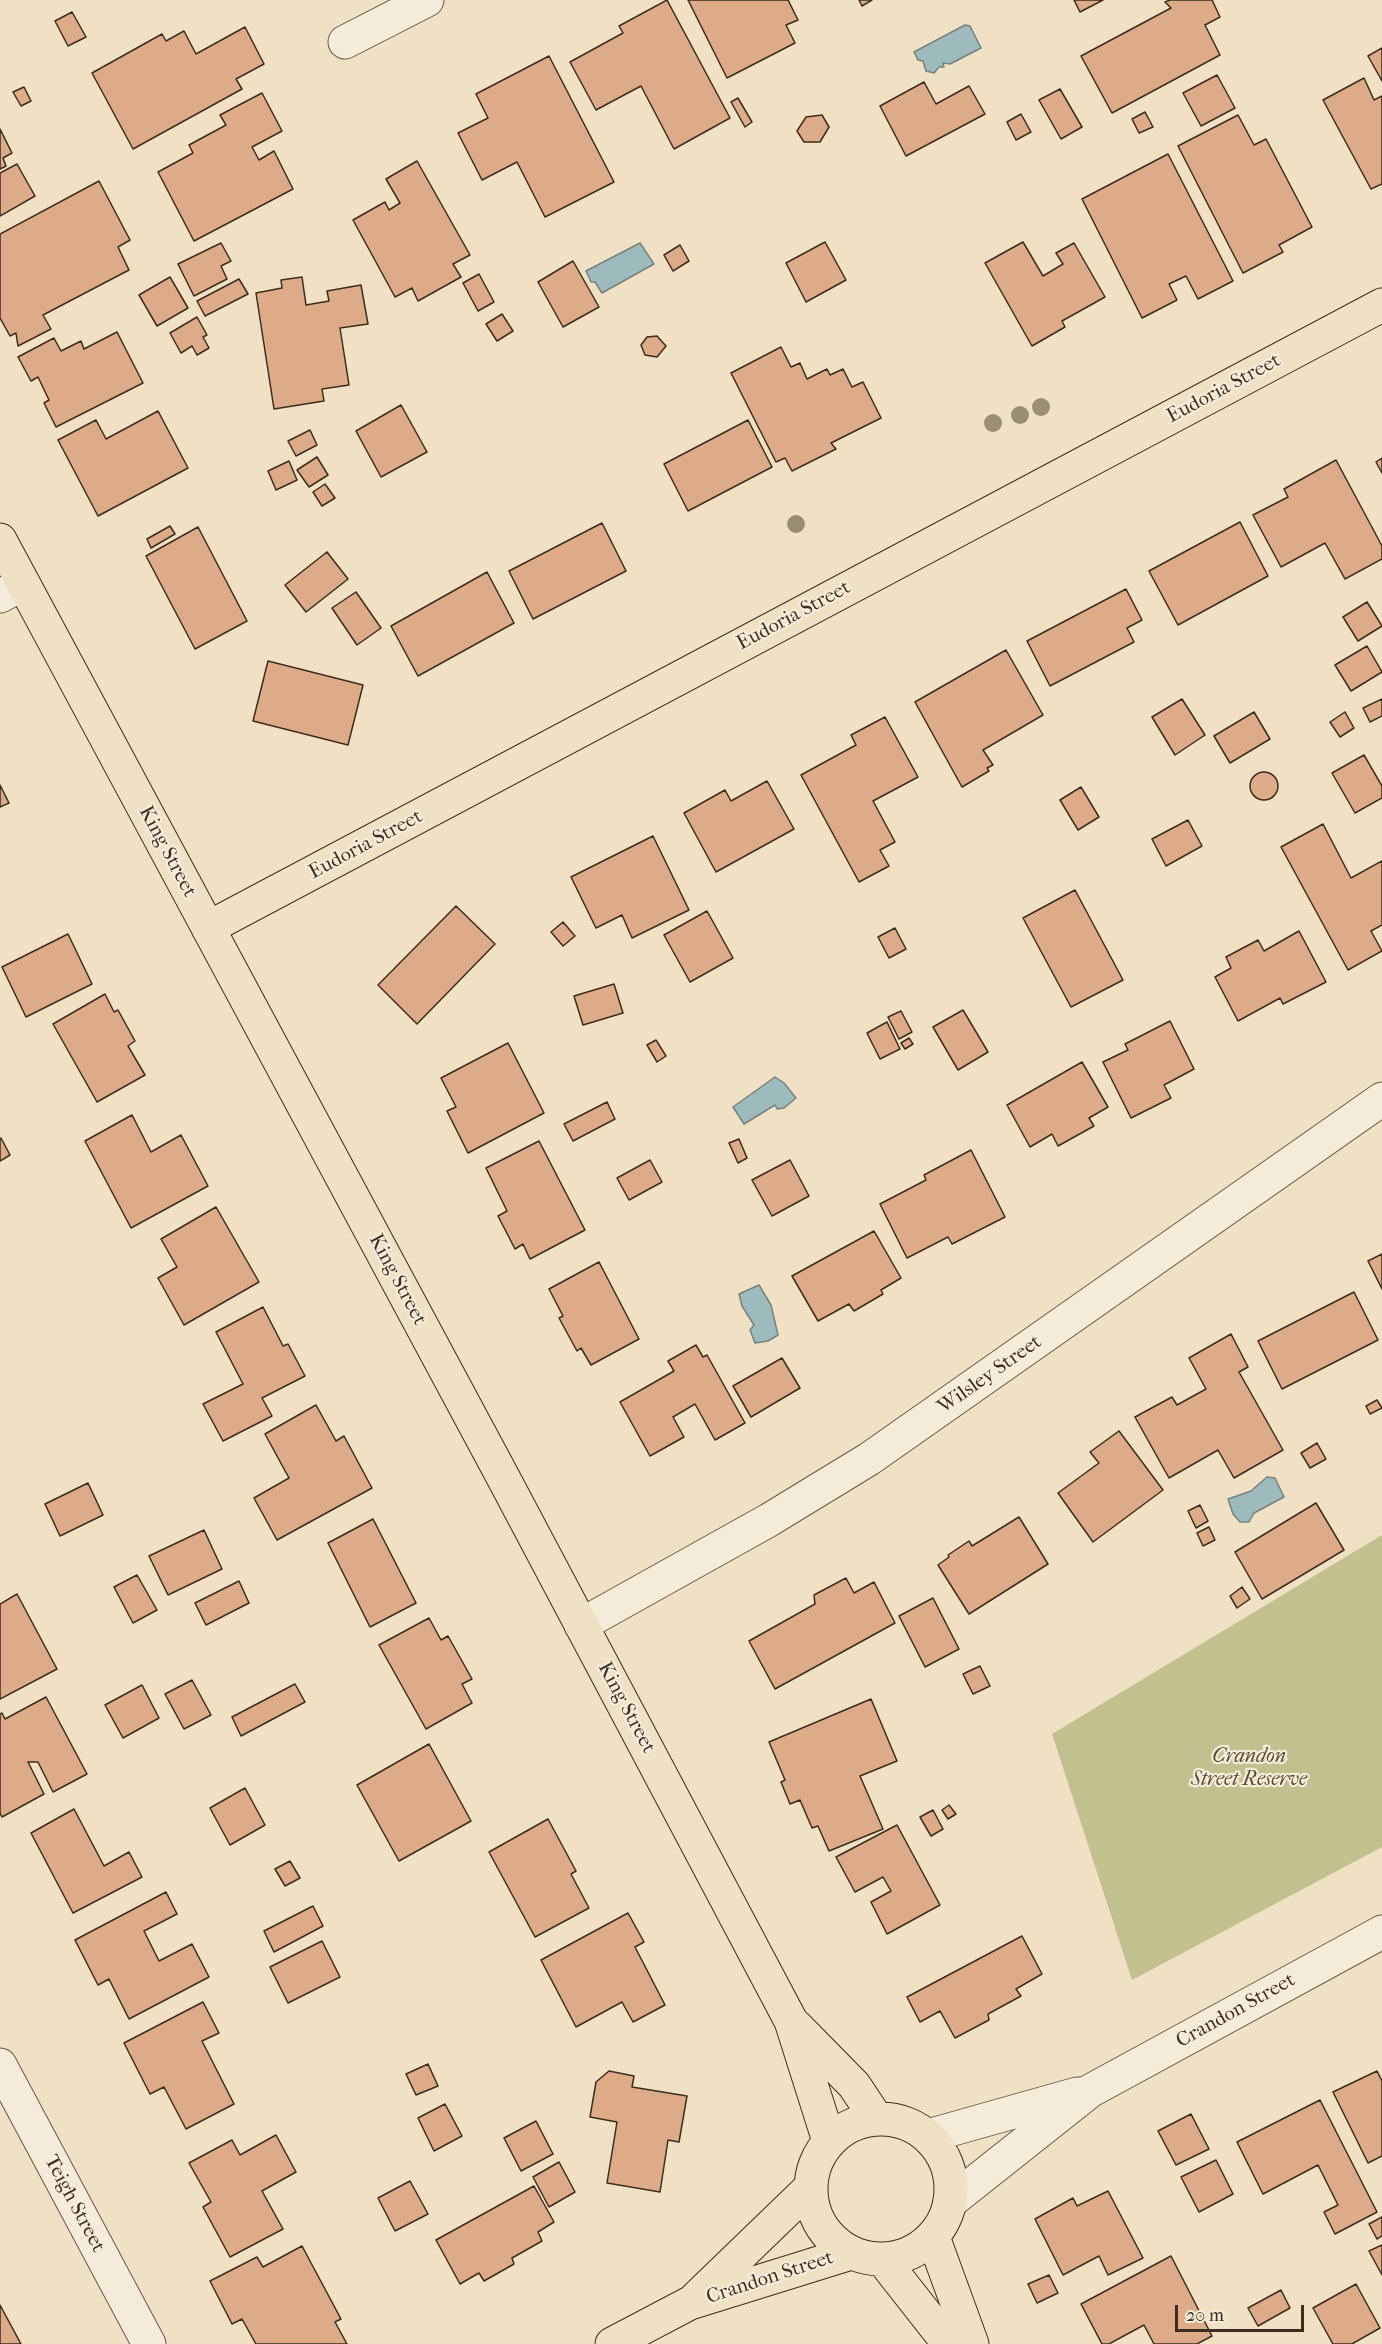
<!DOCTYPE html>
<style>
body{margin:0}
#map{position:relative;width:1382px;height:2344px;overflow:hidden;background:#f0e0c4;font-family:"IM FELL French Canon",serif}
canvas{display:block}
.scale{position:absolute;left:1175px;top:2305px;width:129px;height:27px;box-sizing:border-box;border:3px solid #3c2d1e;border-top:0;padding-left:8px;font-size:18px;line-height:21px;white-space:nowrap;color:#3c2d1e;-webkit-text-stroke:4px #f5ebd9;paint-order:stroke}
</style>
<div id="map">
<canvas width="1382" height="2344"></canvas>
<div class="scale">20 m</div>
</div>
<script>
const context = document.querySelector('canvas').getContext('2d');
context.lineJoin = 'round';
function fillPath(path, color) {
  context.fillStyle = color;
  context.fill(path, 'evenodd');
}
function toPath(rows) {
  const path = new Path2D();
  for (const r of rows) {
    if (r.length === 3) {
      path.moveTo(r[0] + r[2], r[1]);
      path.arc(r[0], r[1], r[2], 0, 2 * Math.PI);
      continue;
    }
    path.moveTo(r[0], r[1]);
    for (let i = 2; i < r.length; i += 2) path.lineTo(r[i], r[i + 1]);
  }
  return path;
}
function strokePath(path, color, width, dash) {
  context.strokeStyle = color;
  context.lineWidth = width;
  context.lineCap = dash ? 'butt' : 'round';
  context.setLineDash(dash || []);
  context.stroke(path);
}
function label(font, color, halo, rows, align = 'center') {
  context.font = font + ' "IM FELL French Canon",serif';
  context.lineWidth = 4.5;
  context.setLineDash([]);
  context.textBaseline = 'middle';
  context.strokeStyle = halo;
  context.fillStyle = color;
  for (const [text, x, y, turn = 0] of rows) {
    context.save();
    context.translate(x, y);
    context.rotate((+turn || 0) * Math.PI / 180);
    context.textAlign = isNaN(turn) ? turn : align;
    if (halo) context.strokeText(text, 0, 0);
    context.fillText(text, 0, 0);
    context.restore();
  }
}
const green = toPath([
 [1382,1535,1382,1847,1132,1980,1052,1734]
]);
const water = toPath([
 [965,25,970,26,981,48,950,64,943,63,944,67,939,67,934,73,926,71,923,61,918,60,914,52,965,25],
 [640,243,654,264,602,293,595,282,591,282,586,271,640,243],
 [775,1077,784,1083,796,1098,784,1108,777,1109,775,1105,744,1124,733,1107,775,1077],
 [759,1285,771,1305,778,1335,768,1341,755,1343,750,1330,754,1325,742,1306,739,1294,759,1285],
 [1267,1477,1275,1478,1284,1497,1254,1513,1249,1522,1240,1522,1233,1514,1228,1499,1251,1491,1267,1477]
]);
const building = toPath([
 [667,0,730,118,674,149,641,86,596,110,570,62,623,33,619,26,667,0],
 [688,0,788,0,798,20,786,25,795,43,727,78,688,0],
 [859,0,872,0,862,6,859,0],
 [1074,0,1103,0,1080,12,1074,0],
 [1170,0,1212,0,1220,17,1205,25,1220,55,1112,113,1081,56,1171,8,1165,2,1170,0],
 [72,12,86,37,68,46,55,21,72,12],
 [245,27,264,64,236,79,242,89,133,149,92,73,162,34,166,41,184,31,196,54,245,27],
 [1382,48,1382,81,1368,56,1382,48],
 [549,56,614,182,545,217,517,162,482,180,458,133,488,118,476,94,549,56],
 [1217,75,1235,108,1201,126,1183,93,1217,75],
 [1364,78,1374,100,1382,96,1382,184,1371,189,1323,100,1364,78],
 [924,82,936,104,969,86,985,114,906,156,880,106,924,82],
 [24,87,31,101,21,106,13,92,24,87],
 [1060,89,1082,127,1061,139,1039,100,1060,89],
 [262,93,282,131,252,147,259,160,274,151,293,189,194,241,158,172,193,153,189,145,226,125,220,115,262,93],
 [738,98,752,122,745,127,731,102,738,98],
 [1145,112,1153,127,1139,133,1132,119,1145,112],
 [1021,114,1031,132,1016,140,1007,122,1021,114],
 [822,115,829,127,820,142,804,142,797,131,806,117,822,115],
 [1238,115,1254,145,1266,139,1312,227,1279,245,1283,252,1243,273,1178,146,1238,115],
 [0,129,12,153,3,158,6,166,0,169,0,129],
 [1168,154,1233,281,1198,299,1186,276,1169,284,1177,300,1142,318,1082,199,1168,154],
 [417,161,470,255,453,264,461,277,418,301,412,288,395,297,353,220,385,202,389,210,400,203,386,179,417,161],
 [17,164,35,196,0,216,0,173,17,164],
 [99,181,130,240,118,247,129,270,43,315,51,329,18,346,16,333,10,336,0,318,0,234,99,181],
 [825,242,846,280,806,302,786,263,825,242],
 [1023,242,1043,276,1063,264,1056,253,1074,243,1105,297,1062,321,1065,327,1032,346,985,263,1023,242],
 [221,243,231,261,221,266,227,279,194,296,178,264,221,243],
 [680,245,689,261,673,271,664,255,680,245],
 [573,261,599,307,563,327,538,282,573,261],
 [479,274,494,302,478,311,463,283,479,274],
 [170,277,188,308,157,326,139,295,170,277],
 [302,277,306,305,329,301,327,291,361,285,368,324,340,328,349,385,322,389,324,401,274,409,256,293,282,288,281,280,302,277],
 [239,279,248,294,205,316,197,301,239,279],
 [502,314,513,331,497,341,486,324,502,314],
 [197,317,207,335,203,337,209,348,197,355,192,346,181,353,170,333,197,317],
 [117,332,143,383,56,427,44,403,49,400,38,377,31,381,18,357,54,338,61,351,81,341,84,349,117,332],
 [657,336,666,346,657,357,645,355,641,345,647,337,657,336],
 [781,347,791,367,800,363,807,379,827,369,830,375,843,369,852,387,863,382,881,418,831,443,836,449,792,471,785,458,776,462,731,373,781,347],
 [401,405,427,452,381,477,356,431,401,405],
 [158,411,188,468,98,516,58,440,96,420,106,439,158,411],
 [748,420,772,467,688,511,664,464,748,420],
 [310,430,317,445,296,456,288,441,310,430],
 [317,457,328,475,309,487,297,470,317,457],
 [1382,458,1382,473,1376,462,1382,458],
 [1336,460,1382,546,1382,559,1345,579,1325,543,1281,567,1253,515,1288,497,1284,489,1336,460],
 [289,461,297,480,276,490,268,471,289,461],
 [325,484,335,498,322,506,313,492,325,484],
 [1240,522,1268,576,1178,625,1149,571,1240,522],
 [602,523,626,571,533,619,509,571,602,523],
 [170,526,175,534,151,548,147,539,170,526],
 [198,527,247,621,195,649,146,556,198,527],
 [327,552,348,579,306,612,285,585,327,552],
 [487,572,514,623,418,676,391,626,487,572],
 [1126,589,1142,620,1127,628,1134,642,1050,686,1027,641,1126,589],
 [356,592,381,628,357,645,332,608,356,592],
 [1367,602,1382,626,1358,641,1343,617,1367,602],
 [1367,646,1382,672,1351,691,1335,665,1367,646],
 [1006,650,1043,715,983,750,993,765,987,768,989,771,962,787,915,702,1006,650],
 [268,661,363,685,348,745,253,721,268,661],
 [1182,699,1205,735,1175,755,1152,717,1182,699],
 [1382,699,1382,716,1370,722,1363,708,1382,699],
 [1254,712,1270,739,1230,763,1214,736,1254,712],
 [1345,712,1354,728,1340,737,1330,722,1345,712],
 [885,717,918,777,873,801,895,842,880,850,889,866,859,882,801,775,856,745,851,735,885,717],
 [1364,755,1382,786,1382,798,1355,813,1332,773,1364,755],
 [1264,786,14],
 [767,781,794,829,716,872,684,813,725,790,731,801,767,781],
 [0,785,9,803,0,807,0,785],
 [1081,787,1099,817,1078,830,1060,800,1081,787],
 [1188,820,1202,846,1166,866,1152,839,1188,820],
 [1323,824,1351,878,1382,861,1382,925,1371,931,1382,951,1348,970,1281,847,1323,824],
 [653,836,689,910,632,938,622,915,596,928,571,877,653,836],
 [1075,890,1123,980,1071,1007,1023,918,1075,890],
 [456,906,495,944,417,1024,378,985,456,906],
 [707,911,733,958,690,982,664,935,707,911],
 [563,922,575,936,563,946,551,932,563,922],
 [895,928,906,949,889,958,878,937,895,928],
 [1299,931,1326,982,1283,1004,1280,998,1238,1021,1215,977,1231,968,1226,957,1258,940,1264,951,1299,931],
 [68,934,92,984,26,1017,2,967,68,934],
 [614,984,623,1013,583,1025,574,996,614,984],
 [105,994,114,1012,118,1010,135,1041,128,1046,145,1075,97,1102,53,1024,105,994],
 [963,1010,988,1052,958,1070,933,1027,963,1010],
 [901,1011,912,1032,899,1039,888,1017,901,1011],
 [1170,1021,1194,1069,1164,1085,1171,1098,1131,1118,1103,1062,1128,1050,1125,1044,1170,1021],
 [887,1022,900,1049,880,1059,867,1033,887,1022],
 [909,1038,913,1044,905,1049,901,1043,909,1038],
 [656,1040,666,1056,657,1062,647,1045,656,1040],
 [508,1043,544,1113,468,1153,447,1111,456,1107,441,1078,508,1043],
 [1082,1062,1108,1107,1089,1118,1094,1126,1058,1146,1052,1134,1030,1147,1007,1105,1082,1062],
 [607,1102,615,1119,573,1141,564,1124,607,1102],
 [132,1115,151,1152,181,1135,208,1186,131,1228,85,1141,132,1115],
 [1,1138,10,1155,0,1161,0,1139,1,1138],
 [739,1139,747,1158,738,1163,729,1143,739,1139],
 [539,1141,585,1230,530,1259,523,1244,515,1249,498,1216,507,1211,486,1168,539,1141],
 [971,1150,1005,1217,952,1244,948,1237,907,1258,880,1204,926,1180,924,1175,971,1150],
 [650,1160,662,1182,629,1200,617,1178,650,1160],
 [790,1160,809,1196,772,1216,752,1180,790,1160],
 [216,1207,259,1282,184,1325,158,1278,177,1267,161,1239,216,1207],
 [874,1231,901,1278,881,1290,883,1294,854,1311,849,1304,818,1321,792,1276,874,1231],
 [1382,1254,1382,1289,1368,1261,1382,1254],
 [599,1262,639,1339,591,1365,581,1348,577,1351,559,1318,563,1316,549,1289,599,1262],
 [1354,1292,1378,1340,1282,1389,1258,1341,1354,1292],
 [263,1307,283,1346,288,1344,305,1376,262,1398,272,1416,223,1441,203,1404,243,1384,216,1332,263,1307],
 [1231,1334,1248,1367,1239,1372,1283,1450,1234,1478,1218,1450,1169,1478,1135,1417,1172,1397,1177,1405,1206,1389,1189,1358,1231,1334],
 [696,1345,703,1357,707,1355,745,1423,715,1440,695,1404,673,1417,684,1437,650,1456,620,1402,674,1371,668,1361,696,1345],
 [782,1358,800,1388,751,1417,733,1386,782,1358],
 [1377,1400,1382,1408,1370,1414,1366,1406,1377,1400],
 [316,1405,336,1441,344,1436,372,1488,277,1540,254,1498,289,1478,265,1434,316,1405],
 [1119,1431,1163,1490,1093,1542,1058,1493,1099,1463,1090,1452,1119,1431],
 [1317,1443,1326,1459,1310,1468,1301,1453,1317,1443],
 [88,1483,103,1515,60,1536,45,1504,88,1483],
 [1316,1503,1344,1550,1262,1599,1235,1552,1316,1503],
 [1200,1505,1208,1521,1196,1528,1188,1511,1200,1505],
 [1019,1517,1048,1564,969,1614,938,1565,949,1557,948,1555,969,1541,972,1546,1019,1517],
 [373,1519,416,1603,370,1627,328,1543,373,1519],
 [1209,1527,1215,1540,1203,1546,1197,1533,1209,1527],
 [204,1530,222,1569,168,1595,149,1556,204,1530],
 [137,1575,157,1610,133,1623,114,1587,137,1575],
 [846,1578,854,1593,874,1582,895,1623,775,1689,749,1641,815,1604,814,1595,846,1578],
 [239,1581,249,1603,206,1625,195,1603,239,1581],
 [1242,1587,1250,1599,1237,1608,1230,1596,1242,1587],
 [17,1594,57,1669,0,1699,0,1604,17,1594],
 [933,1598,959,1649,925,1667,899,1616,933,1598],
 [429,1618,441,1640,448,1636,472,1679,462,1684,472,1703,426,1729,379,1645,429,1618],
 [980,1666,990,1686,973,1694,963,1674,980,1666],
 [192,1680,211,1715,184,1729,165,1694,192,1680],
 [295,1684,305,1702,241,1736,232,1717,295,1684],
 [142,1685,159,1718,123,1738,105,1705,142,1685],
 [46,1697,87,1774,53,1792,38,1762,28,1762,44,1794,2,1817,0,1813,0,1714,2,1713,5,1719,46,1697],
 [871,1699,897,1761,860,1776,883,1829,829,1851,818,1826,812,1828,800,1800,790,1804,781,1782,785,1780,769,1742,871,1699],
 [429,1744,471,1821,399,1861,357,1785,429,1744],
 [245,1788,265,1825,230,1845,210,1808,245,1788],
 [949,1805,956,1814,948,1819,942,1810,949,1805],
 [74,1809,104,1866,129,1852,142,1877,73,1913,31,1833,74,1809],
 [933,1810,943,1829,931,1836,920,1817,933,1810],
 [548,1819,576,1871,571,1874,589,1908,535,1937,489,1852,548,1819],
 [897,1825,940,1905,887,1934,871,1902,891,1891,883,1877,855,1892,836,1857,897,1825],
 [290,1861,300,1878,285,1886,275,1869,290,1861],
 [166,1892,177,1914,144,1931,159,1961,192,1944,209,1977,129,2019,109,1979,98,1985,75,1940,166,1892],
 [313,1906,323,1926,274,1952,264,1931,313,1906],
 [628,1913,644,1942,635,1947,665,2005,633,2022,622,2002,576,2027,541,1960,628,1913],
 [1022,1936,1042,1974,1016,1989,1021,1996,988,2014,989,2020,955,2038,940,2011,920,2022,907,1997,1022,1936],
 [322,1941,340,1977,288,2003,270,1967,322,1941],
 [203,2002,219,2033,202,2041,234,2104,186,2129,164,2087,150,2094,124,2043,203,2002],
 [428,2064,438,2086,416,2095,406,2074,428,2064],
 [609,2071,634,2076,632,2087,687,2096,679,2142,668,2140,660,2192,607,2183,617,2122,590,2117,596,2082,609,2071],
 [1377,2071,1382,2081,1382,2156,1368,2163,1333,2092,1377,2071],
 [1320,2100,1377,2212,1335,2234,1324,2212,1338,2205,1318,2165,1263,2194,1237,2142,1320,2100],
 [445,2104,462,2136,434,2151,418,2118,445,2104],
 [1191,2114,1209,2149,1176,2165,1158,2131,1191,2114],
 [536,2121,553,2154,521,2171,504,2138,536,2121],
 [276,2135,296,2172,262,2191,283,2229,230,2257,203,2207,211,2202,189,2163,232,2140,240,2155,276,2135],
 [1216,2160,1233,2194,1199,2212,1181,2177,1216,2160],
 [559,2162,575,2192,549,2207,533,2177,559,2162],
 [410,2181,428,2214,395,2231,378,2198,410,2181],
 [534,2186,554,2222,538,2232,542,2241,512,2258,514,2264,484,2281,479,2273,460,2284,436,2240,534,2186],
 [1108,2191,1143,2258,1108,2275,1099,2256,1063,2275,1035,2219,1073,2198,1077,2206,1108,2191],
 [1382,2217,1382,2236,1377,2239,1369,2224,1382,2217],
 [1382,2245,1382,2275,1369,2251,1382,2245],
 [302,2246,341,2319,335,2322,347,2344,256,2344,242,2319,232,2324,210,2281,257,2257,263,2267,302,2246],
 [1171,2256,1212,2336,1197,2344,1154,2344,1144,2325,1109,2344,1102,2344,1081,2304,1171,2256],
 [1049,2275,1058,2293,1037,2303,1028,2284,1049,2275],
 [1356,2284,1380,2328,1352,2344,1333,2344,1313,2308,1356,2284],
 [1281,2290,1290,2308,1258,2326,1248,2308,1281,2290],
 [0,2305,21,2344,0,2344,0,2305]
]);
const minor = toPath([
 [345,42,427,0],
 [0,596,23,584],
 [581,1625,769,1520,869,1459,1382,1099],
 [0,2065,149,2344],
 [928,2136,1077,2094],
 [950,2202,1090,2091,1382,1932]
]);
const major = toPath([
 [0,540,504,1479,791,2021,829,2141],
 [208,928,1382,305],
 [796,2026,854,2085,876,2118],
 [881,2189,70],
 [933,2237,972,2344],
 [883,2260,949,2344],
 [696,2298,811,2187],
 [612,2344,690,2303,851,2253]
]);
const trees = [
 [1041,407],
 [1020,415],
 [993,423],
 [796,524]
];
const streetNames = [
 ["Eudoria Street",1224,389,-28],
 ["Eudoria Street",794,616,-28],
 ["Eudoria Street",366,845,-28],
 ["King Street",167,852,62],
 ["King Street",397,1280,62],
 ["Wilsley Street",990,1375,-35],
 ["King Street",626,1708,62],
 ["Crandon Street",1236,2011,-29],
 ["Teigh Street",74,2204,62],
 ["Crandon Street",770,2278,-18]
];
const parkNames = [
 ["Crandon",1249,1757],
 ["Street Reserve",1249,1780]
];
fillPath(green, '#c2c08f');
fillPath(water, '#9dbbbc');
strokePath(water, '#76827d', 1.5);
fillPath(building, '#deab88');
strokePath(building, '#3c2d1e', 1.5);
strokePath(minor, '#695a48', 35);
strokePath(major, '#3c2d1e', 35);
strokePath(minor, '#f5ebd9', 33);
strokePath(major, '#f0e0c4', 33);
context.fillStyle = '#9c8e75';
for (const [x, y] of trees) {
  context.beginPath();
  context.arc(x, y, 9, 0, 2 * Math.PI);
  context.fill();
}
label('20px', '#3c2d1e', '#f5ebd9', streetNames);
label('italic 20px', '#574a35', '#f5ebd9', parkNames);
</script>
